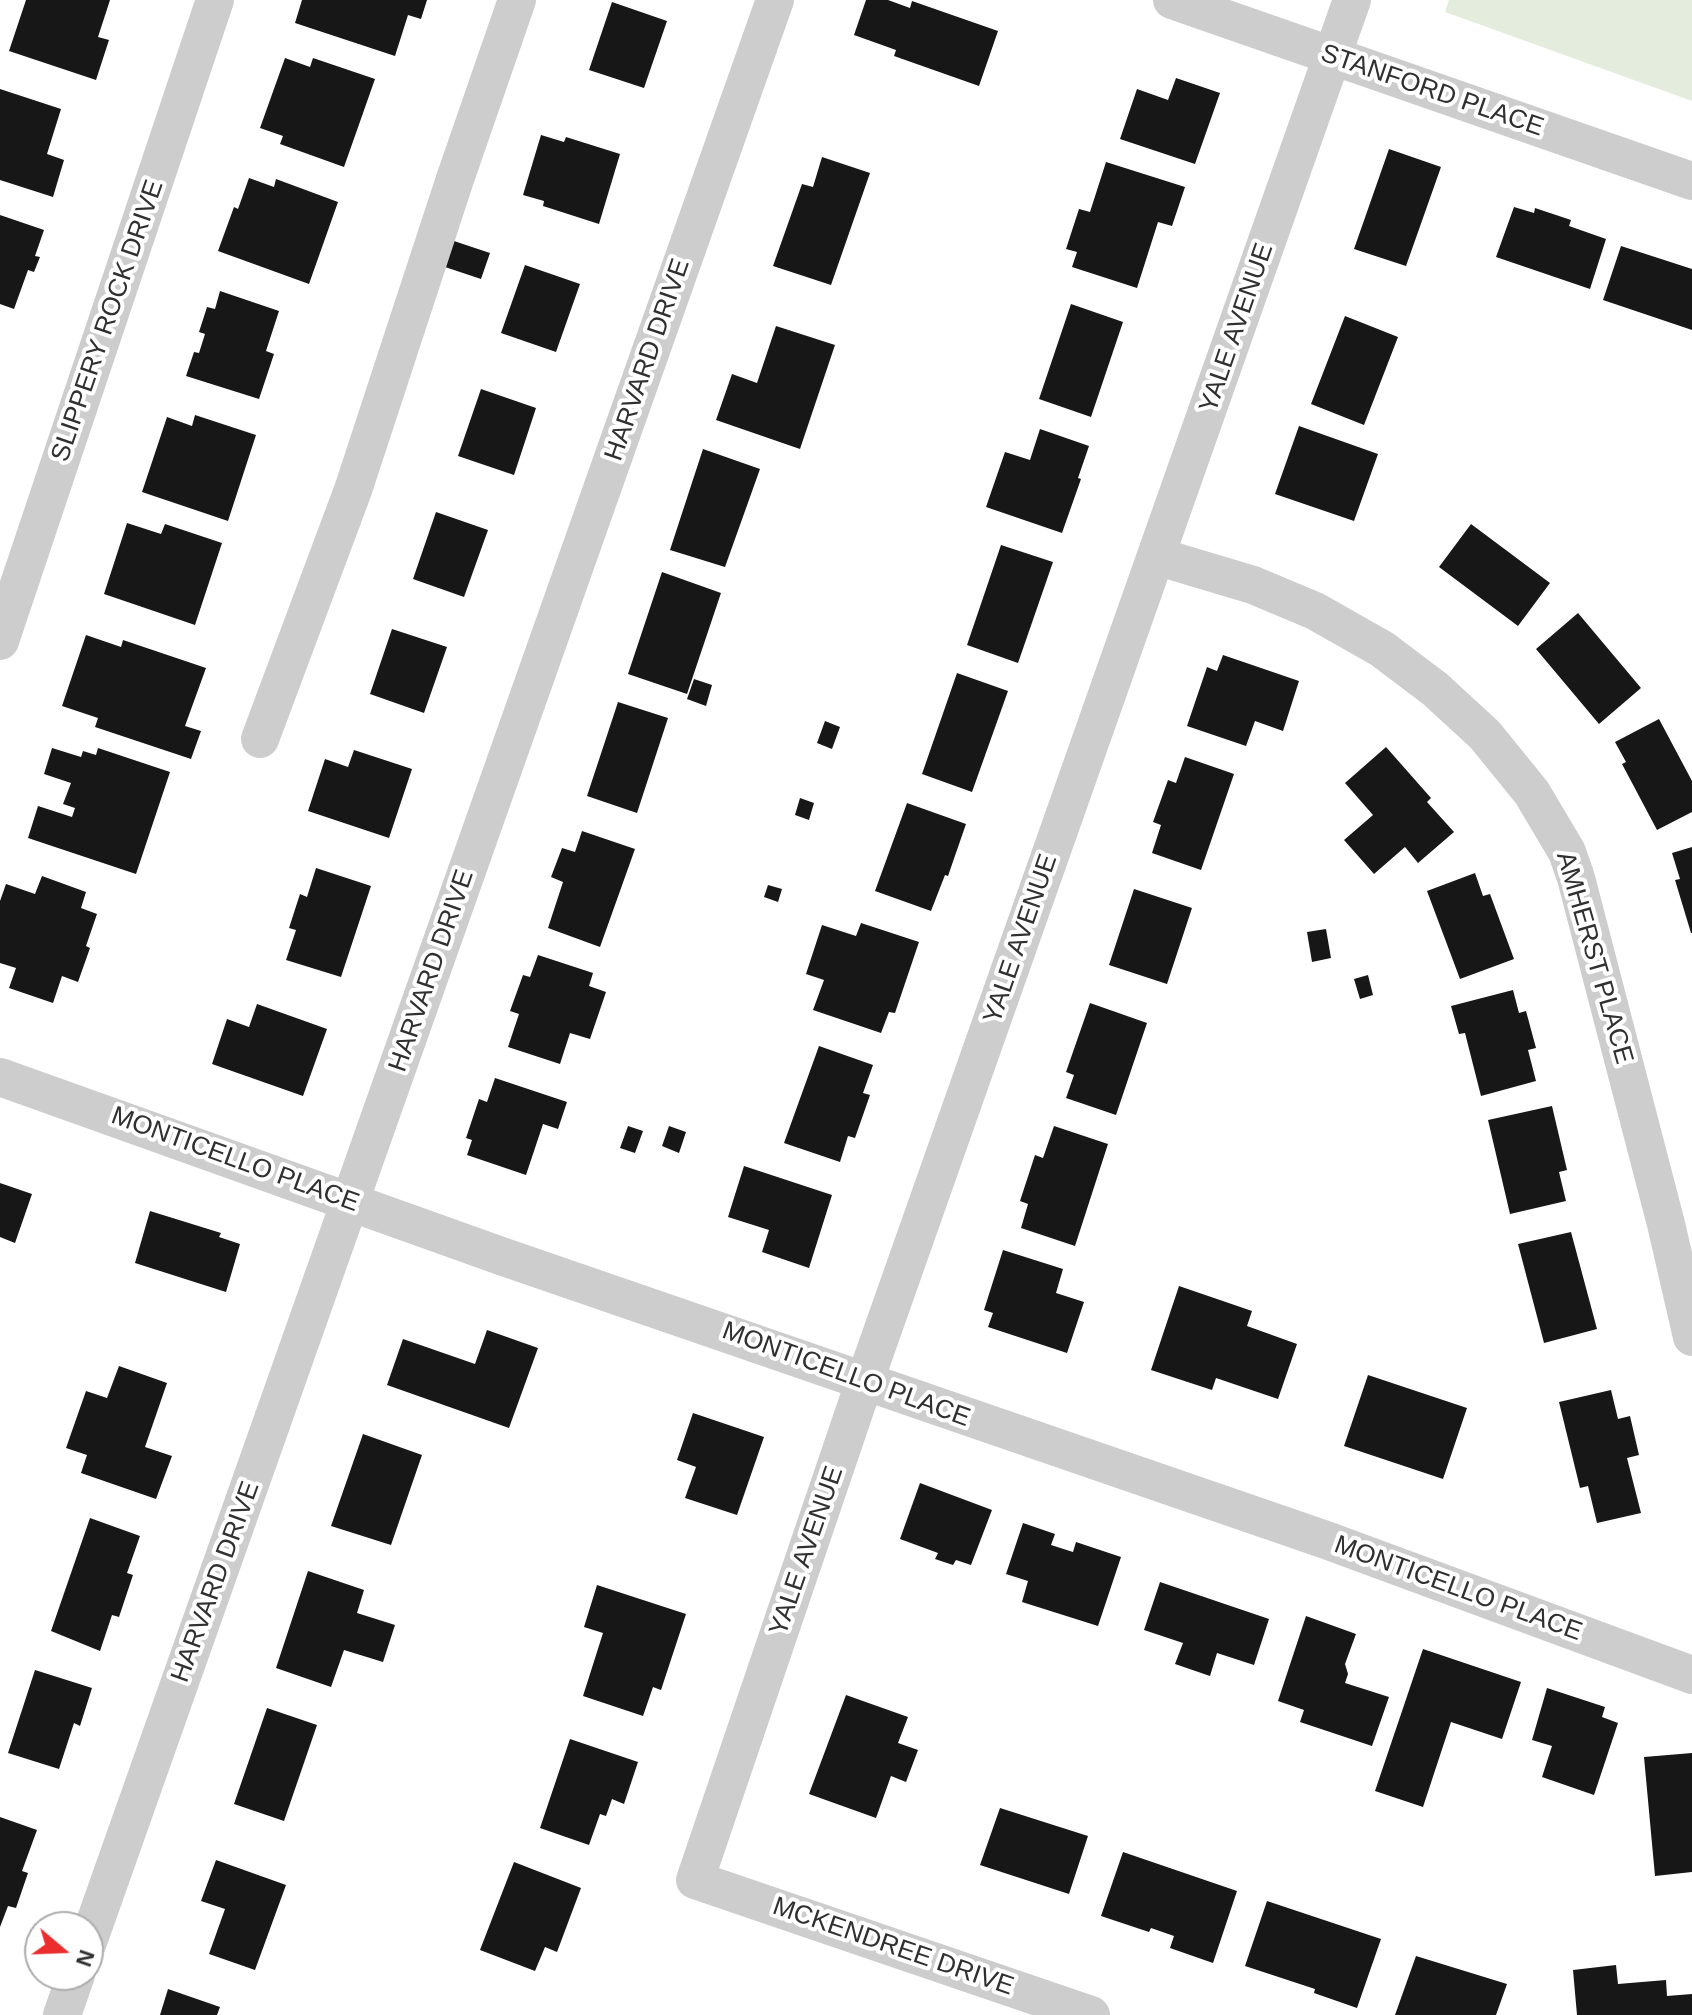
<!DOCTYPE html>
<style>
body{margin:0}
#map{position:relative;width:1692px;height:2015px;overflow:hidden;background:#fff;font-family:Helvetica,sans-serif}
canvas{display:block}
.north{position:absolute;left:24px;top:1911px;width:80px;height:80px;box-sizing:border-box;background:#fff;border:2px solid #acacac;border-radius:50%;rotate:109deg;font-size:22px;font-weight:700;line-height:32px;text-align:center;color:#303030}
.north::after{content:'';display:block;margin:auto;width:28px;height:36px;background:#eb2e2d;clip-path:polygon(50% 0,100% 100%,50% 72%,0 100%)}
</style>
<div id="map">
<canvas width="1692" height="2015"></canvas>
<div class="north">N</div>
</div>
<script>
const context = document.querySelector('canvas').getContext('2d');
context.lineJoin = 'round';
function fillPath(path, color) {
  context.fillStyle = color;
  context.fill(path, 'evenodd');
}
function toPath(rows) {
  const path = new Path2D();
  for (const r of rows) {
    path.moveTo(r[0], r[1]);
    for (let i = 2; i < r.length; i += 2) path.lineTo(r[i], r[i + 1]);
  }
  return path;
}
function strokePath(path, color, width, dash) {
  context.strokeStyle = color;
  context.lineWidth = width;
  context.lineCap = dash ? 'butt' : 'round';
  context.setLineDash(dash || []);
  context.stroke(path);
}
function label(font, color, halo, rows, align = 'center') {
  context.font = font + ' Helvetica,sans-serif';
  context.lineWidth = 8;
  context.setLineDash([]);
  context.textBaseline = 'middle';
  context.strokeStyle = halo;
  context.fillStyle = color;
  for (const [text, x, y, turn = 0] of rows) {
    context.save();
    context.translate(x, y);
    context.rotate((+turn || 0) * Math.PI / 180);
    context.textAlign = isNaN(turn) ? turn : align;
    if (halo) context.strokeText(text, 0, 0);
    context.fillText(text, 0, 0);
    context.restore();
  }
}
const green = toPath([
 [1449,0,1692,0,1692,101,1445,12]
]);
const building = toPath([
 [26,0,110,0,98,37,109,40,96,80,9,51],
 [302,0,427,0,421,19,408,15,395,56,295,23],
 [866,0,888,0,910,8,912,1,998,31,979,86,894,56,896,50,854,35],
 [612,2,667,21,644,88,589,70],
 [285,58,310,67,313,58,375,79,344,167,280,144,283,136,260,128],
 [1176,78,1220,93,1195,164,1120,139,1137,89,1168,100],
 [0,89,61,109,47,154,64,160,53,197,0,180],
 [541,135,564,142,566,137,620,154,599,224,543,206,544,201,523,195],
 [1389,149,1441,167,1406,266,1354,249],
 [822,157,870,173,831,285,773,266,802,184,813,187],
 [1106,162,1185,187,1172,226,1158,222,1137,288,1072,267,1077,252,1066,249,1079,209,1090,212],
 [249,178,274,187,276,179,338,202,309,284,218,251,234,207,238,209],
 [1514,207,1534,213,1535,208,1571,220,1569,226,1606,239,1590,289,1496,257],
 [0,215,44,230,35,256,40,257,34,272,28,270,14,309,0,304],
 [454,241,490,253,481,279,445,267],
 [1621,246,1692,269,1692,330,1603,300],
 [525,265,580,284,556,352,501,333],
 [220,291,279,311,266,351,274,354,259,399,186,376,194,352,199,353,205,334,199,332,207,307,215,309],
 [1071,304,1123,322,1091,417,1039,399],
 [1345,316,1398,337,1364,425,1311,404],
 [776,326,835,345,800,449,716,420,732,374,757,383],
 [481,389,536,408,514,475,458,456],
 [195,415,256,435,228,521,142,492,167,417,192,426],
 [1299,426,1378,454,1354,521,1275,494],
 [1040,429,1089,446,1078,478,1081,479,1062,533,986,507,1005,452,1030,460],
 [703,449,760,469,725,567,670,550],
 [436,512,488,530,464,597,413,579],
 [127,523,161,534,165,524,222,543,195,625,104,594],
 [1471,524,1550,583,1518,626,1439,567],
 [1001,545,1053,562,1018,663,967,645],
 [662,572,721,593,687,694,628,674],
 [1578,613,1641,688,1599,724,1536,649],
 [392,629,447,647,424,713,370,694],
 [86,635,121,647,123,640,206,668,185,726,201,731,191,759,95,727,98,718,62,706],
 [1223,655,1299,681,1283,731,1255,721,1246,746,1187,726,1207,667,1217,671],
 [957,673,1008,691,972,792,922,774],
 [694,679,712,685,706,706,687,699],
 [618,702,668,718,637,813,587,796],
 [1659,719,1692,781,1692,812,1657,830,1622,764,1626,762,1615,742],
 [825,721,840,727,832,749,817,743],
 [1386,747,1431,798,1427,802,1454,832,1418,863,1405,847,1374,874,1344,840,1373,815,1345,783],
 [52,748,81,757,83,751,96,755,98,748,170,772,136,874,28,838,38,806,72,817,75,808,63,804,71,783,44,774],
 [354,750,412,769,389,838,308,811,325,759,348,767],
 [1185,757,1234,774,1201,870,1152,853,1161,825,1153,822,1168,780,1176,783],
 [800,798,814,803,809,820,795,815],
 [907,803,966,824,948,876,945,875,931,911,875,891],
 [582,831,635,849,600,947,548,928,563,882,551,877,562,848,575,852],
 [1692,847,1692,933,1691,933,1675,880,1680,879,1672,853],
 [316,868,371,886,341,977,286,960,296,930,289,928,300,894,307,897],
 [1475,873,1483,896,1490,894,1514,959,1460,979,1427,891],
 [42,876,86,892,81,908,97,914,86,946,90,948,78,982,62,976,53,1003,9,988,16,968,0,963,0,901,6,884,35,894],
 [768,885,782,889,778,902,764,897],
 [1134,889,1192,908,1167,984,1109,965],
 [861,923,919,942,895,1013,889,1012,881,1033,813,1010,824,980,806,974,822,925,856,936],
 [1326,929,1331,958,1312,962,1307,932],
 [538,955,593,973,589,986,606,992,590,1039,570,1033,560,1064,508,1047,519,1014,510,1011,523,975,530,977],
 [1368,975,1373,995,1360,999,1354,979],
 [1513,990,1519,1013,1526,1011,1536,1048,1528,1050,1536,1081,1481,1096,1465,1033,1459,1034,1451,1006],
 [1090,1003,1147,1023,1116,1115,1066,1098,1074,1075,1066,1072],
 [257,1004,327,1029,303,1096,212,1064,227,1019,249,1027],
 [819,1046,873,1065,863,1093,870,1095,855,1138,848,1136,840,1162,784,1143],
 [495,1078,567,1102,558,1129,543,1124,526,1175,467,1155,472,1140,466,1138,479,1099,487,1102],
 [1552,1106,1567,1170,1559,1172,1566,1201,1510,1214,1488,1120],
 [628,1126,643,1131,635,1153,620,1148],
 [669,1126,686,1132,679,1153,662,1146],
 [1054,1126,1108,1144,1075,1246,1021,1228,1028,1204,1020,1201,1035,1155,1043,1158],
 [744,1166,832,1195,809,1268,762,1252,769,1230,728,1217],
 [0,1183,32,1194,15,1243,0,1237],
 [150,1211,221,1233,219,1237,240,1244,226,1292,135,1263],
 [1571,1232,1597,1329,1544,1343,1518,1244],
 [1003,1250,1063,1269,1056,1293,1084,1302,1067,1353,988,1327,993,1313,984,1310],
 [1179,1286,1252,1311,1247,1326,1297,1344,1278,1399,1216,1378,1212,1390,1151,1370],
 [487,1330,538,1348,509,1428,387,1385,403,1339,475,1364],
 [119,1366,167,1383,145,1447,172,1456,156,1499,81,1473,87,1455,66,1448,86,1391,107,1398],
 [1368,1375,1467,1408,1443,1479,1344,1446],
 [1611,1390,1618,1419,1630,1416,1639,1455,1627,1458,1641,1513,1597,1523,1588,1486,1580,1488,1559,1402],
 [693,1413,764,1437,737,1515,685,1498,696,1467,677,1460],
 [363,1434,422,1455,391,1545,331,1526],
 [920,1483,992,1510,971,1565,956,1560,953,1565,935,1559,938,1553,900,1539],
 [90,1518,140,1536,127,1573,133,1575,119,1617,112,1615,100,1651,51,1631],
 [1023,1523,1055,1534,1051,1545,1073,1552,1076,1542,1121,1557,1098,1626,1022,1602,1028,1581,1006,1574],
 [308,1571,364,1590,357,1613,395,1625,383,1662,344,1650,331,1687,276,1668],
 [1160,1582,1269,1619,1254,1665,1217,1653,1210,1676,1175,1664,1183,1643,1144,1630],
 [597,1585,686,1614,661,1690,653,1687,643,1716,583,1696,603,1633,584,1627],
 [1306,1616,1356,1634,1345,1664,1348,1674,1345,1683,1389,1697,1372,1746,1300,1722,1304,1710,1278,1701],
 [1423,1649,1521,1682,1502,1739,1451,1722,1423,1807,1375,1791],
 [35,1670,92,1688,80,1726,74,1723,59,1769,8,1753],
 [1547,1688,1605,1707,1602,1717,1618,1723,1594,1795,1542,1777,1552,1746,1532,1740],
 [846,1695,908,1717,898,1743,918,1750,906,1782,891,1776,876,1818,809,1794],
 [267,1708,317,1725,284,1821,234,1804],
 [570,1739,638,1762,624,1804,612,1799,606,1816,600,1814,589,1845,540,1828],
 [1692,1753,1692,1872,1655,1876,1644,1757],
 [1000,1808,1088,1836,1069,1894,980,1865],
 [0,1817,37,1830,22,1871,28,1873,16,1908,8,1906,0,1927],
 [1123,1852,1237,1891,1213,1963,1170,1948,1174,1936,1151,1928,1149,1932,1101,1916],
 [216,1860,286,1885,255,1970,209,1954,225,1909,201,1901],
 [514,1862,581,1888,557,1952,545,1947,535,1971,480,1950],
 [1267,1901,1381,1939,1357,2008,1314,1993,1315,1989,1245,1966],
 [1416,1956,1507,1984,1496,2015,1395,2015],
 [1616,1965,1618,1984,1666,1980,1667,1996,1692,1994,1692,2015,1577,2015,1573,1970],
 [168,1989,220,2007,217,2015,160,2015]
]);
const minor = toPath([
 [1172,0,1692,181],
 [1156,556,1253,585,1315,611,1382,649,1435,689,1485,735,1532,793,1567,852,1576,878,1666,1224,1692,1337],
 [0,641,215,0],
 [260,739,353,490,455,179,517,0],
 [0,1077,501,1256,1326,1540,1692,1675],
 [88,1942,775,0],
 [62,2015,76,1975],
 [1091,2015,695,1880,864,1383,1352,0]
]);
const streetNames = [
 ["STANFORD PLACE",1432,91,19],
 ["SLIPPERY ROCK DRIVE",108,321,-71],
 ["YALE AVENUE",1237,328,-71],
 ["HARVARD DRIVE",648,360,-71],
 ["YALE AVENUE",1021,939,-71],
 ["AMHERST PLACE",1594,958,74],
 ["HARVARD DRIVE",432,971,-71],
 ["MONTICELLO PLACE",235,1160,20],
 ["MONTICELLO PLACE",846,1375,20],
 ["YALE AVENUE",807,1551,-71],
 ["HARVARD DRIVE",216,1582,-70],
 ["MONTICELLO PLACE",1458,1589,20],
 ["MCKENDREE DRIVE",893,1947,19]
];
fillPath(green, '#e4eddd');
fillPath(building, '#171717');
strokePath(minor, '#cdcdcd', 38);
label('26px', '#303030', '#fff', streetNames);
</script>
